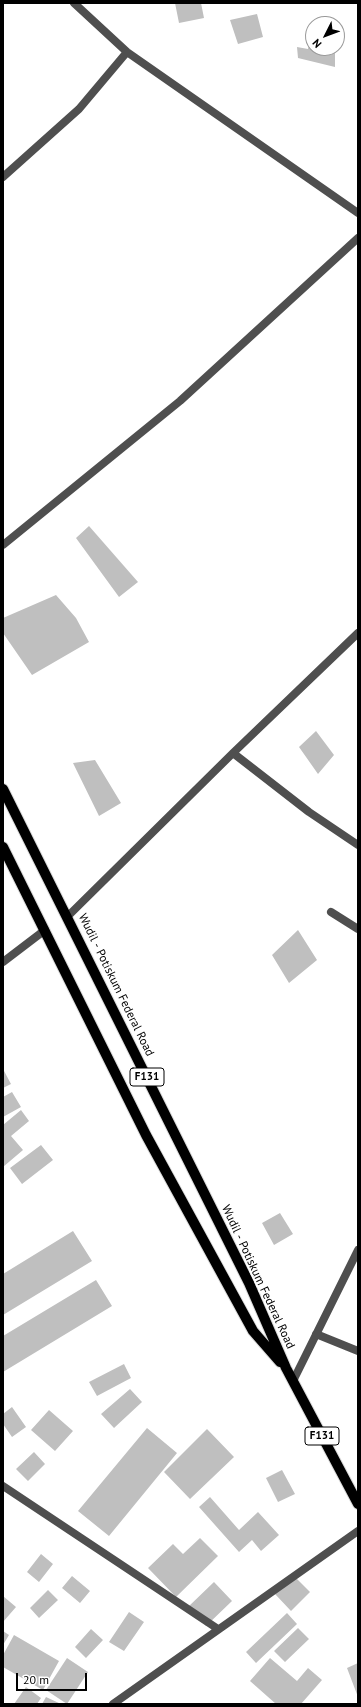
<!DOCTYPE html>
<style>
body{margin:0}
#map{position:relative;width:361px;height:1707px;overflow:hidden;background:#fff;font-family:"PT Sans",sans-serif}
canvas{display:block}
.frame{position:absolute;inset:0;border:4px solid #000;pointer-events:none}
.north{position:absolute;left:305px;top:16px;width:40px;height:40px;box-sizing:border-box;background:#fff;border:1px solid #999;border-radius:50%;rotate:228deg;font-size:11px;font-weight:700;line-height:16px;text-align:center;color:#000}
.north::after{content:'';display:block;margin:auto;width:14px;height:18px;background:#000;clip-path:polygon(50% 0,100% 100%,50% 72%,0 100%)}
.scale{position:absolute;left:16px;top:1673px;width:71px;height:18px;box-sizing:border-box;border:2px solid #000;border-top:0;padding-left:5px;font-size:12px;line-height:14px;white-space:nowrap;color:#000;-webkit-text-stroke:3px #fff;paint-order:stroke}
</style>
<div id="map">
<canvas width="361" height="1707"></canvas>
<div class="frame"></div>
<div class="north">N</div>
<div class="scale">20 m</div>
</div>
<script>
const context = document.querySelector('canvas').getContext('2d');
context.lineJoin = 'round';
function fillPath(path, color) {
  context.fillStyle = color;
  context.fill(path, 'evenodd');
}
function toPath(rows) {
  const path = new Path2D();
  for (const r of rows) {
    path.moveTo(r[0], r[1]);
    for (let i = 2; i < r.length; i += 2) path.lineTo(r[i], r[i + 1]);
  }
  return path;
}
function strokePath(path, color, width, dash) {
  context.strokeStyle = color;
  context.lineWidth = width;
  context.lineCap = dash ? 'butt' : 'round';
  context.setLineDash(dash || []);
  context.stroke(path);
}
function label(font, color, halo, rows, align = 'center') {
  context.font = font + ' "PT Sans",sans-serif';
  context.lineWidth = 4;
  context.setLineDash([]);
  context.textBaseline = 'middle';
  context.strokeStyle = halo;
  context.fillStyle = color;
  for (const [text, x, y, turn = 0] of rows) {
    context.save();
    context.translate(x, y);
    context.rotate((+turn || 0) * Math.PI / 180);
    context.textAlign = isNaN(turn) ? turn : align;
    if (halo) context.strokeText(text, 0, 0);
    context.fillText(text, 0, 0);
    context.restore();
  }
}
const building = toPath([
 [175,3,201,3,204,18,179,23],
 [257,14,263,37,238,44,230,20],
 [312,27,313,48,335,48,335,67,298,58,297,47,308,49],
 [89,526,138,582,119,597,76,538],
 [56,595,76,618,89,642,32,675,3,633,3,618],
 [316,731,334,755,318,774,299,747],
 [95,760,121,803,99,816,73,763],
 [298,930,317,960,289,983,272,955],
 [3,1069,11,1084,3,1088],
 [12,1092,21,1107,3,1117,3,1097],
 [21,1110,29,1121,11,1136,23,1150,3,1167,3,1125],
 [41,1145,53,1160,22,1184,10,1168],
 [280,1213,293,1234,274,1245,262,1223],
 [73,1231,92,1261,3,1315,3,1274],
 [96,1280,112,1306,3,1372,3,1336],
 [124,1364,131,1378,97,1396,89,1382],
 [130,1389,142,1402,114,1428,101,1414],
 [12,1407,26,1427,12,1437,3,1424,3,1414],
 [49,1410,73,1431,55,1451,31,1430],
 [147,1428,177,1453,109,1536,78,1511],
 [207,1429,234,1457,190,1499,164,1472],
 [34,1452,45,1464,28,1481,16,1469],
 [282,1470,295,1494,278,1502,266,1478],
 [210,1497,239,1530,258,1512,279,1535,261,1551,252,1540,239,1552,199,1507],
 [200,1538,218,1556,176,1597,148,1568,173,1544,183,1554],
 [41,1554,53,1564,39,1582,27,1572],
 [72,1576,90,1591,80,1603,62,1588],
 [294,1576,310,1592,291,1611,275,1594],
 [214,1582,232,1601,206,1626,188,1607],
 [48,1590,58,1600,39,1618,30,1608],
 [3,1596,16,1607,3,1622],
 [129,1612,144,1622,124,1651,109,1642],
 [287,1613,297,1624,256,1663,246,1652],
 [298,1628,309,1639,285,1662,274,1651],
 [91,1629,103,1640,86,1658,75,1647],
 [3,1631,9,1635,3,1645],
 [14,1635,59,1661,43,1690,3,1667,3,1655],
 [67,1658,88,1672,67,1704,46,1690],
 [270,1658,297,1681,308,1668,322,1680,301,1704,276,1704,250,1681],
 [358,1663,358,1697,347,1668],
 [26,1687,41,1698,37,1704,14,1704],
 [46,1697,61,1704,42,1704]
]);
const street = toPath([
 [74,3,127,52,358,213],
 [3,177,79,109,127,52],
 [3,545,180,401,358,238],
 [233,753,309,812,358,845],
 [331,912,358,929],
 [67,917,233,753,358,633],
 [3,962,45,930],
 [316,1334,358,1351],
 [293,1381,358,1250],
 [3,1486,218,1629],
 [113,1704,358,1531]
]);
const primary = toPath([
 [3,789,249,1283,286,1368,358,1504],
 [3,847,146,1135,253,1331,280,1362]
]);
const shields = [
 [147,1077,34],
 [322,1436,34]
];
const shieldNames = [
 ["F131",147,1077],
 ["F131",322,1436]
];
const streetNames = [
 ["Wudil - Potiskum Federal Road",116,985,64],
 ["Wudil - Potiskum Federal Road",258,1277,65]
];
fillPath(building, '#bfbfbf');
strokePath(primary, '#dbdbdb', 12);
strokePath(street, '#4f4f4f', 8);
strokePath(primary, '#000', 10);
for (const [x, y, w] of shields) {
  const box = new Path2D();
  box.roundRect(x - w / 2, y - 9, w, 18, 3);
  context.fillStyle = '#fff';
  context.fill(box);
  strokePath(box, '#000', 1);
}
label('bold 11px', '#000', null, shieldNames);
label('12px', '#000', '#fff', streetNames);
</script>
